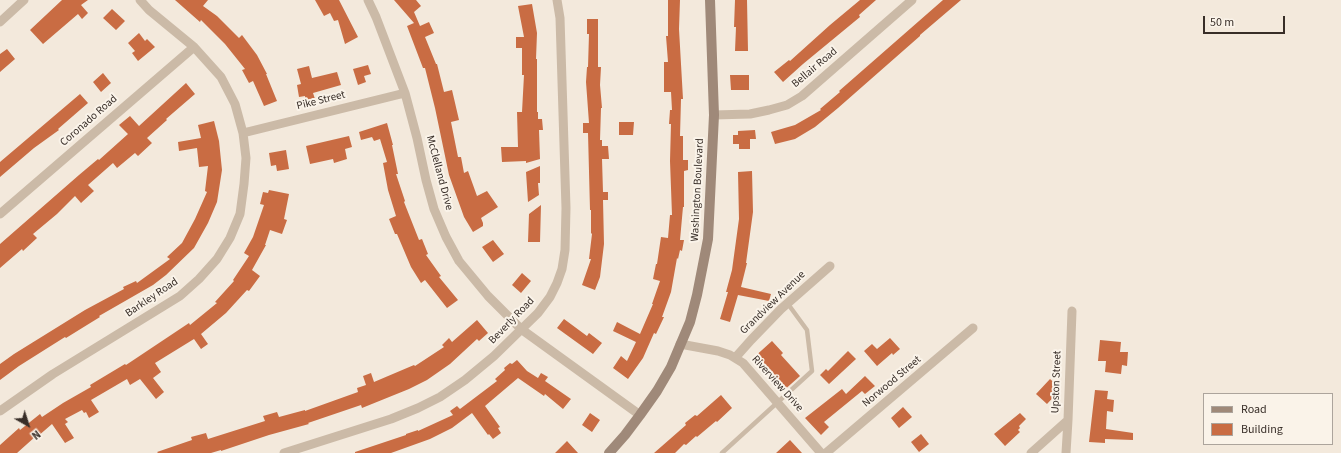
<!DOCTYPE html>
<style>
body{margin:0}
#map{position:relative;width:1341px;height:453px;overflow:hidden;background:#f3e9dc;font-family:"Source Sans 3",sans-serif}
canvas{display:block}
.legend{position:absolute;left:1203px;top:393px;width:130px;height:52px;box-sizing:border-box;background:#faf3e9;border:1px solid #aca49c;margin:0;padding:5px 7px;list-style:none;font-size:12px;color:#382e28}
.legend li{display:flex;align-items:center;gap:8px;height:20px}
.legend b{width:20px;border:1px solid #aca49c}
.north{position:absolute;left:8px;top:405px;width:40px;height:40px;-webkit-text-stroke:3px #faf3e9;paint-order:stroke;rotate:141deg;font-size:11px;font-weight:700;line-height:16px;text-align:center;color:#382e28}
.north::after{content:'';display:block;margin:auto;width:14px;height:18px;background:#382e28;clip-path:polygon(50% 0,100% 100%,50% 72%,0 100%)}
.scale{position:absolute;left:1203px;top:16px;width:82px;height:18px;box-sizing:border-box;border:2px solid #382e28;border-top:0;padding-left:5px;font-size:12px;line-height:14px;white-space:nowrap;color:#382e28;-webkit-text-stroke:3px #faf3e9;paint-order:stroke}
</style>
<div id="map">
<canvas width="1341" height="453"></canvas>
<ul class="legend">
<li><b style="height:5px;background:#9f8979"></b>Road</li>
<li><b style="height:11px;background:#c96c43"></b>Building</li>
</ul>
<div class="north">N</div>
<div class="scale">50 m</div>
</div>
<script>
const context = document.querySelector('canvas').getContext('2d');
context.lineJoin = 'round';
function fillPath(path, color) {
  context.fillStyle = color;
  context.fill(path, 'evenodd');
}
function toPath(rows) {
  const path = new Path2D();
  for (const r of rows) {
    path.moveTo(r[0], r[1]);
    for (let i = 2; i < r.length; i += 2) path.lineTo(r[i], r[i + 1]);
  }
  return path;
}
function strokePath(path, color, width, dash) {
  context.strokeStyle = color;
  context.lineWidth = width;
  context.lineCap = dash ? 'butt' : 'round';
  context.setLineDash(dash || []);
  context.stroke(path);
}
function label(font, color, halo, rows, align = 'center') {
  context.font = font + ' "Source Sans 3",sans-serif';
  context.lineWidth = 4;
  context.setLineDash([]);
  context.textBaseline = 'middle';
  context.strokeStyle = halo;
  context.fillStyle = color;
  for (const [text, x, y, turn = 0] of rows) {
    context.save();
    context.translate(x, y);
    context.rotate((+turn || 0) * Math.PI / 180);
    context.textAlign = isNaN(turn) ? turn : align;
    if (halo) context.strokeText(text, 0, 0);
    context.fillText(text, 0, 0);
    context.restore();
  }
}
const building = toPath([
 [62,0,88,0,81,5,88,13,82,19,78,14,43,44,30,30],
 [175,0,208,0,203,6,217,16,239,38,242,35,257,55,267,74,266,74,277,101,264,106,253,81,249,83,242,70,245,69,225,44,201,20,200,22],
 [315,0,339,0,358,37,345,44,338,20,334,21,330,13,324,16],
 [394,0,416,0,421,6,414,12,420,26,429,22,434,33,425,37,436,64,437,64,444,92,452,90,459,120,451,122,458,157,461,157,464,173,468,171,477,196,487,191,498,207,481,218,483,223,483,226,473,232,464,217,449,175,435,108,425,68,423,68,407,26,414,23],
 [668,0,680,0,679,29,683,99,681,99,680,136,683,136,683,160,688,160,688,170,684,171,684,207,683,207,680,240,684,240,682,251,680,250,678,259,677,258,671,292,662,317,664,317,656,334,654,333,643,358,628,379,613,368,621,356,627,361,636,342,613,331,617,322,640,334,653,304,652,304,660,281,653,279,656,264,657,264,661,237,668,238,670,215,672,215,670,161,671,124,669,124,670,110,672,110,671,92,664,92,664,62,668,62,666,36,668,36],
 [735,0,747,0,748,51,735,51,736,27,734,27],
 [860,0,876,0,859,15,860,17,803,64,783,82,774,72,789,60,790,61,830,25],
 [943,0,961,0,920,35,920,36,838,108,815,127,795,139,775,144,771,132,795,125,821,110,820,109,840,92,839,91],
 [532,4,537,33,536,59,537,59,537,112,538,112,538,119,542,119,543,130,539,130,540,159,526,163,526,161,502,162,501,147,518,147,517,112,522,112,524,75,522,75,522,48,516,48,516,37,524,37,518,6],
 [112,9,125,21,116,30,103,18],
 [587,19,598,19,598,67,601,67,600,85,602,108,601,108,600,140,602,140,602,146,608,146,609,159,602,159,603,192,608,192,608,200,603,200,604,244,600,277,595,290,582,285,591,259,589,259,592,234,591,233,591,210,590,210,588,133,583,133,583,123,589,123,586,82,587,67,588,67,589,34,587,34],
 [139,33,145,41,147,39,155,47,138,61,132,53,135,51,128,43],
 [7,49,15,59,0,72,0,54],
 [368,65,371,74,364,76,366,82,358,85,353,69],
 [309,66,312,78,337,72,341,85,313,93,315,99,305,100,305,96,299,97,297,85,301,84,297,69],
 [103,73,111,83,101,92,93,82],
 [730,75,749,75,749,90,731,90],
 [186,83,195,94,166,119,167,120,147,138,152,143,138,156,135,153,117,168,113,163,88,185,94,191,81,203,75,196,57,214,33,234,37,238,23,251,22,249,0,268,0,244,79,175,98,159,99,160,128,134,119,125,130,116,139,126],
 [80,94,88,103,58,129,59,130,34,148,0,177,0,162],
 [214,121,219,141,222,170,217,202,208,223,194,248,166,275,153,285,99,316,100,317,87,325,66,338,65,337,19,366,0,380,0,364,14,354,85,310,124,289,123,287,136,281,137,283,170,259,167,257,182,243,195,219,207,192,205,191,208,166,199,167,197,148,179,151,178,142,201,138,198,125],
 [619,122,634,122,633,135,619,135],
 [387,123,393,145,392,145,398,174,396,174,405,201,404,202,419,240,422,239,428,254,426,255,441,276,439,277,458,300,447,308,425,280,421,283,411,267,397,234,395,234,389,219,396,216,388,190,383,163,387,162,380,139,374,141,372,137,361,140,359,132],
 [755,130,756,139,750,139,750,149,739,149,739,144,733,144,733,135,738,135,738,131],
 [349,136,352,147,345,149,347,159,334,163,333,159,310,164,306,146],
 [286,150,289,169,277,171,276,165,271,166,269,153],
 [540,166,540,183,538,183,539,195,528,202,526,172],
 [752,171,753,212,746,263,747,263,741,287,771,294,769,301,738,295,730,322,720,319,728,292,726,292,732,270,739,219,738,172],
 [269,190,289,194,284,219,287,220,282,234,270,230,265,245,266,245,252,270,260,276,249,291,247,290,226,313,201,334,208,344,201,349,194,339,155,363,161,372,153,378,164,392,156,399,140,379,130,385,127,379,91,400,99,412,89,418,86,412,84,413,82,410,65,419,68,422,65,424,74,438,65,443,52,424,37,437,36,436,17,453,0,453,0,445,19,428,20,430,40,414,42,417,63,403,91,387,90,385,125,364,126,365,189,323,190,325,217,303,215,302,234,281,233,280,249,256,244,253,253,237,264,205,260,204,263,192,268,193],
 [541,205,540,242,528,242,529,214],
 [493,240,504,254,493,262,482,247],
 [522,273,531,281,521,293,512,285],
 [564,319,587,336,589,333,602,343,593,354,557,328],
 [477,320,488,333,479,341,477,339,450,364,427,380,409,389,362,408,361,405,308,423,309,424,269,435,221,451,221,450,211,453,158,453,157,452,192,440,191,437,206,433,208,439,265,421,263,416,277,412,279,417,305,410,305,411,358,392,357,388,366,385,363,376,371,373,374,382,414,365,415,366,444,347,442,345,449,338,452,342],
 [890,338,900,349,893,355,892,353,877,366,864,351,872,344,877,349],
 [1100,340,1121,342,1120,352,1128,352,1127,366,1122,365,1121,374,1105,372,1106,361,1098,361],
 [772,341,783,353,781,355,800,376,782,392,752,359],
 [848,351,856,359,829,384,820,375,826,369,828,371],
 [517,360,527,371,538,378,541,373,548,377,545,381,571,399,563,409,545,394,544,396,518,378,485,406,500,427,498,428,501,433,493,439,489,434,488,435,472,413,452,428,430,439,391,453,355,453,355,452,406,435,406,434,418,430,418,431,453,415,450,411,457,406,460,409,497,381,495,379,505,370,504,368,510,363,512,364],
 [865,376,875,386,865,394,862,391,824,422,829,427,821,435,805,418,842,389,846,394],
 [1050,379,1061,389,1047,404,1036,394],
 [1095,390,1108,391,1107,399,1114,400,1113,412,1107,411,1106,429,1133,433,1133,440,1105,439,1105,443,1089,442],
 [721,395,732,408,717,422,716,421,697,437,696,436,686,445,684,444,675,453,654,453,686,425,685,423,695,415,697,416],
 [903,407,912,417,899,428,891,418],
 [590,413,600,420,592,432,582,425],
 [1020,413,1026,419,1019,426,1020,428,1018,430,1020,432,1005,446,994,434],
 [921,434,929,444,919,452,911,442],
 [790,440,802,453,776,453],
 [567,441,578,453,555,453]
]);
const lane = toPath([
 [722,453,812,371,807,330,788,304]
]);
const street = toPath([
 [368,0,376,17,405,93,417,138,426,180,434,209,446,237,459,261,488,296,521,329,640,415],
 [0,22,24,0],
 [714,115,750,114,769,110,787,105,802,96,912,0],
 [243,133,405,93],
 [0,214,194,47],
 [680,344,718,351,730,355,743,363,821,453],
 [735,358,751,340,781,309,830,266],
 [0,411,53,374,180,296,199,279,217,259,230,238,240,214,244,184,246,158,243,133,235,104,221,77,194,47,149,10,140,0],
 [284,453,391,419,418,408,440,397,465,380,494,356,538,313,550,297,557,283,562,269,565,250,566,208,560,18,557,0],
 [826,453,973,328],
 [1031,453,1068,420],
 [1066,453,1068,420,1072,311]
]);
const secondary = toPath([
 [609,453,625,435,640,415,657,391,671,367,690,322,697,295,708,239,714,115,710,0]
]);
const streetNames = [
 ["Bellair Road",815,68,-40],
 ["Pike Street",321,101,-14],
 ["Coronado Road",89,121,-41],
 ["McClelland Drive",439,173,75],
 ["Washington Boulevard",698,190,-87],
 ["Barkley Road",152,298,-34],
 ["Grandview Avenue",773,303,-44],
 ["Beverly Road",512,321,-46],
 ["Norwood Street",892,382,-40],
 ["Upston Street",1057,382,-88],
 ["Riverview Drive",777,384,48]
];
fillPath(building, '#c96c43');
strokePath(lane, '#cbbaa7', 4.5);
strokePath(street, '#cbbaa7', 9);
strokePath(secondary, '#9f8979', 10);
label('11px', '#382e28', '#faf3e9', streetNames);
</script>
